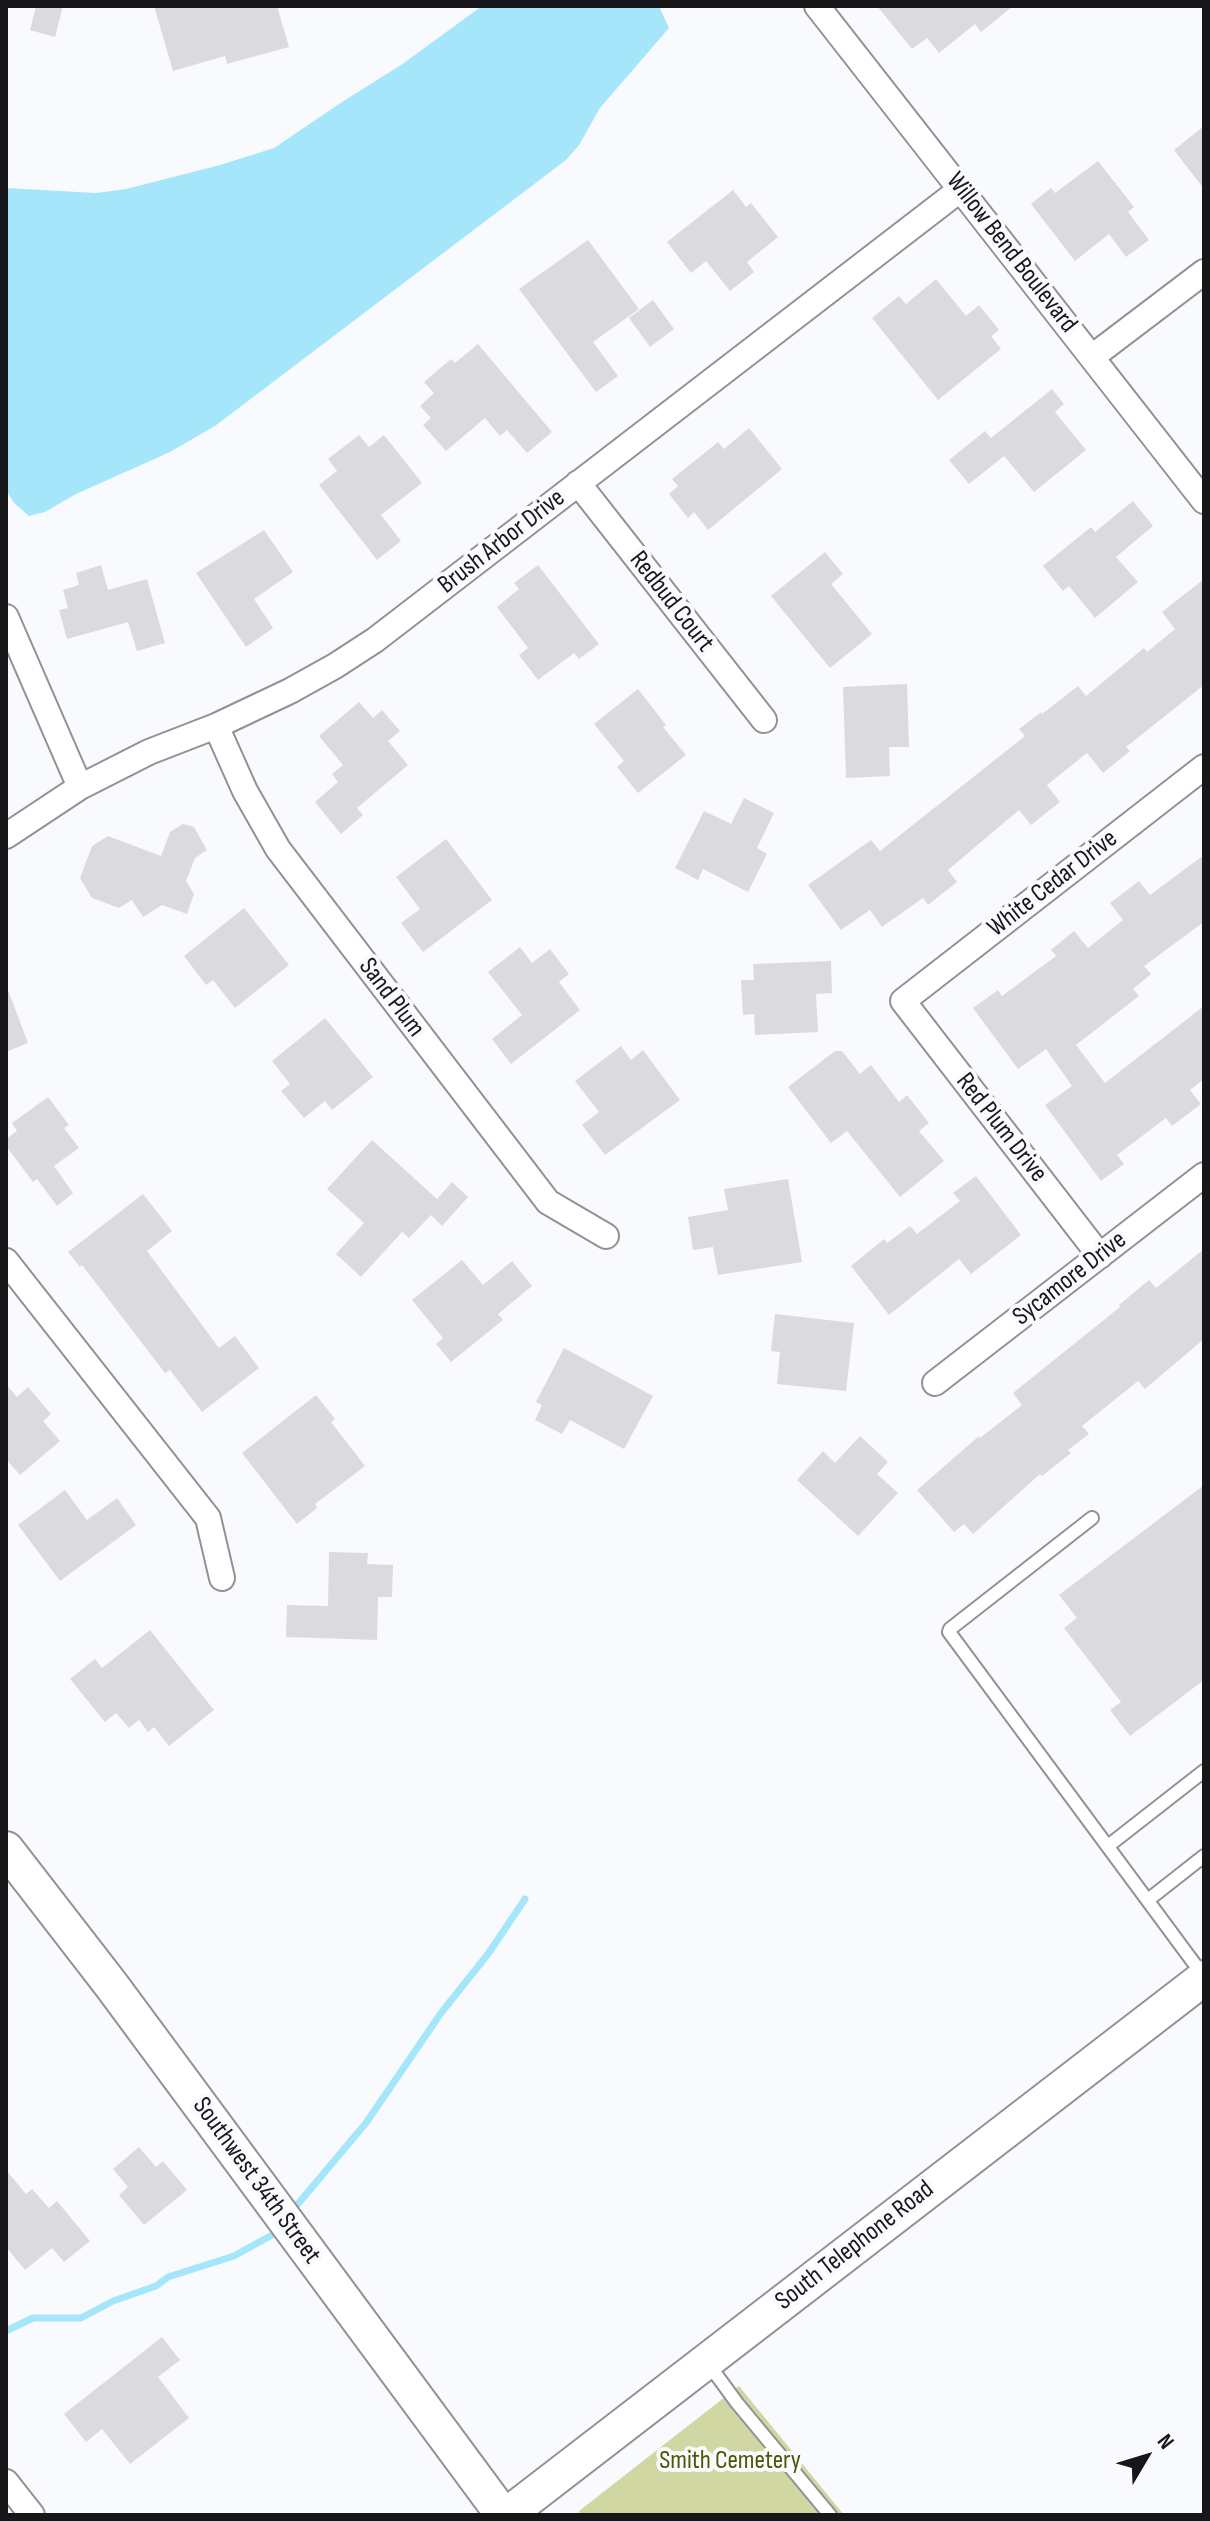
<!DOCTYPE html>
<style>
body{margin:0}
#map{position:relative;width:1210px;height:2521px;overflow:hidden;background:#f9fafe;font-family:"Sofia Sans Condensed",sans-serif}
canvas{display:block}
.frame{position:absolute;inset:0;border:8px solid #171719;pointer-events:none}
.north{position:absolute;left:1106px;top:2417px;width:80px;height:80px;-webkit-text-stroke:6px #f9fafe;paint-order:stroke;rotate:52deg;font-size:22px;font-weight:700;line-height:32px;text-align:center;color:#171719}
.north::after{content:'';display:block;margin:auto;width:28px;height:36px;background:#171719;clip-path:polygon(50% 0,100% 100%,50% 72%,0 100%)}
</style>
<div id="map">
<canvas width="1210" height="2521"></canvas>
<div class="frame"></div>
<div class="north">N</div>
</div>
<script>
const context = document.querySelector('canvas').getContext('2d');
context.lineJoin = 'round';
function fillPath(path, color) {
  context.fillStyle = color;
  context.fill(path, 'evenodd');
}
function toPath(rows) {
  const path = new Path2D();
  for (const r of rows) {
    path.moveTo(r[0], r[1]);
    for (let i = 2; i < r.length; i += 2) path.lineTo(r[i], r[i + 1]);
  }
  return path;
}
function strokePath(path, color, width, dash) {
  context.strokeStyle = color;
  context.lineWidth = width;
  context.lineCap = dash ? 'butt' : 'round';
  context.setLineDash(dash || []);
  context.stroke(path);
}
function label(font, color, halo, rows, align = 'center') {
  context.font = font + ' "Sofia Sans Condensed",sans-serif';
  context.lineWidth = 8;
  context.setLineDash([]);
  context.textBaseline = 'middle';
  context.strokeStyle = halo;
  context.fillStyle = color;
  for (const [text, x, y, turn = 0] of rows) {
    context.save();
    context.translate(x, y);
    context.rotate((+turn || 0) * Math.PI / 180);
    context.textAlign = isNaN(turn) ? turn : align;
    if (halo) context.strokeText(text, 0, 0);
    context.fillText(text, 0, 0);
    context.restore();
  }
}
const green = toPath([
 [739,2386,844,2515,580,2515,579,2511]
]);
const water = toPath([
 [482,6,659,6,669,28,600,108,579,145,566,160,215,426,170,452,74,495,45,512,29,516,14,503,6,490,6,188,96,193,126,189,220,165,274,148,342,102,401,65]
]);
const stream = toPath([
 [292,2211,366,2123,441,2013,488,1954,525,1899],
 [6,2331,33,2318,81,2318,113,2301,156,2286,168,2277,234,2256,272,2235,279,2227]
]);
const building = toPath([
 [36,6,63,6,55,37,30,30],
 [154,6,277,6,289,47,227,64,225,56,173,71],
 [877,6,1013,6,981,32,975,24,939,53,927,38,912,49],
 [1204,126,1204,189,1174,150],
 [1098,161,1134,207,1128,212,1149,240,1126,257,1109,234,1075,261,1031,204,1051,188,1055,193],
 [733,190,746,207,751,203,778,237,747,262,754,272,730,291,706,261,691,273,667,242],
 [588,240,639,309,593,342,618,376,596,392,519,289],
 [936,279,966,316,979,305,999,330,991,336,1001,349,938,400,872,318,899,296,906,304],
 [653,300,674,329,650,347,629,318],
 [478,344,552,432,527,453,507,430,500,436,485,418,446,451,423,425,431,418,420,406,434,393,424,382,451,359,455,363],
 [1052,389,1064,404,1055,412,1086,450,1034,492,1004,456,969,484,949,460,985,431,991,438],
 [749,428,782,469,708,530,694,512,688,518,669,494,678,486,672,479,718,442,724,449],
 [359,435,369,447,384,435,422,483,381,515,401,541,377,560,319,485,337,471,328,459],
 [1133,501,1153,526,1116,557,1138,582,1095,618,1069,586,1063,591,1043,566,1091,527,1095,532],
 [264,530,293,572,254,599,273,628,246,647,196,573],
 [825,552,843,574,831,584,872,634,830,668,771,596],
 [101,565,108,590,147,579,165,643,137,651,128,622,67,639,59,610,68,608,63,590,79,585,76,573],
 [538,565,599,644,579,659,574,653,538,680,519,655,528,648,497,607,519,589,514,583],
 [1204,579,1204,685,1126,747,1130,751,1103,773,1087,753,1047,785,1060,802,1031,825,1019,810,948,870,957,882,928,905,923,898,882,927,870,910,841,930,808,885,871,840,880,851,1025,736,1019,729,1041,712,1042,714,1078,686,1086,696,1144,648,1147,652,1175,629,1162,612],
 [907,684,909,747,889,747,890,776,846,778,843,687],
 [638,689,666,725,663,727,686,755,638,793,617,767,624,761,594,724],
 [359,702,373,718,382,710,400,731,388,741,408,765,357,808,363,815,341,834,315,802,338,782,332,774,343,765,319,736],
 [744,798,774,813,757,848,767,854,748,892,703,869,698,880,675,868,704,811,731,824],
 [183,824,194,827,207,850,195,858,186,881,194,894,187,914,162,905,143,917,132,900,119,908,92,898,80,878,92,846,108,836,161,856,170,832],
 [446,839,492,900,423,952,401,923,420,909,396,877],
 [1204,855,1204,922,1144,966,1151,974,1133,989,1139,996,1076,1045,1105,1083,1204,1006,1204,1079,1190,1090,1201,1104,1172,1126,1166,1118,1117,1155,1124,1164,1101,1181,1045,1105,1072,1086,1046,1049,1018,1069,973,1008,998,990,1002,996,1056,956,1051,950,1074,931,1088,948,1123,920,1110,903,1139,881,1150,895],
 [244,908,289,965,235,1008,213,980,206,985,184,956],
 [520,947,532,963,550,949,569,974,559,982,580,1010,511,1064,492,1039,522,1015,488,972],
 [831,961,832,993,816,994,818,1032,755,1035,754,1014,743,1015,741,980,754,980,753,964],
 [6,990,8,990,28,1043,6,1052],
 [325,1018,373,1077,332,1110,325,1101,304,1118,281,1091,290,1084,272,1061],
 [621,1046,631,1060,643,1050,680,1100,605,1155,582,1125,599,1112,575,1081],
 [835,1051,842,1051,860,1074,871,1065,899,1102,907,1095,929,1123,919,1131,944,1161,900,1197,847,1131,831,1143,788,1087],
 [48,1097,69,1125,64,1128,79,1148,54,1166,73,1193,57,1206,37,1179,33,1182,6,1146,6,1139,17,1131,12,1123],
 [372,1140,437,1199,452,1182,468,1197,442,1226,431,1215,409,1238,402,1232,361,1277,336,1254,364,1223,327,1189],
 [976,1176,1021,1235,971,1274,959,1259,889,1315,851,1266,884,1239,887,1243,910,1226,917,1234,960,1201,953,1193],
 [788,1179,802,1262,718,1275,713,1247,693,1250,688,1217,728,1210,724,1189],
 [143,1194,172,1231,147,1251,219,1348,235,1336,259,1368,202,1412,170,1370,165,1373,82,1265,80,1267,68,1252],
 [1204,1249,1204,1339,1145,1389,1138,1381,1082,1426,1089,1434,1068,1450,1071,1453,1042,1476,1040,1474,973,1534,964,1524,954,1532,917,1490,979,1436,980,1438,1022,1405,1013,1393,1120,1307,1119,1305,1149,1280,1156,1288],
 [462,1260,483,1285,512,1261,532,1286,498,1314,503,1320,451,1362,436,1344,443,1338,412,1300],
 [775,1314,854,1323,846,1391,777,1384,780,1352,771,1351],
 [564,1348,653,1396,624,1449,570,1420,562,1434,535,1420,542,1405,536,1402],
 [6,1384,17,1397,28,1387,51,1414,43,1421,60,1441,20,1475,6,1459],
 [316,1395,335,1419,331,1422,365,1466,315,1504,317,1508,297,1524,242,1453],
 [860,1436,888,1462,877,1474,898,1493,858,1536,797,1480,823,1451,835,1463],
 [1204,1485,1204,1680,1130,1736,1110,1710,1121,1702,1064,1628,1077,1618,1059,1595],
 [65,1490,87,1520,117,1498,136,1525,60,1581,18,1525],
 [329,1552,368,1553,367,1564,393,1565,392,1597,378,1597,377,1640,286,1637,287,1605,328,1606],
 [150,1630,214,1710,169,1746,154,1727,148,1732,139,1720,129,1728,116,1713,105,1722,70,1679,95,1659,102,1668],
 [139,2147,156,2167,163,2161,187,2190,144,2225,119,2195,128,2187,113,2169],
 [6,2170,26,2194,32,2189,49,2208,57,2201,90,2241,64,2262,52,2248,25,2270,6,2247],
 [162,2337,180,2360,158,2377,189,2418,130,2464,102,2429,86,2442,64,2414]
]);
const lane = toPath([
 [1092,1518,950,1629,949,1632,1202,1974],
 [1108,1846,1204,1771],
 [1148,1900,1204,1856],
 [707,2362,737,2403,830,2515]
]);
const street = toPath([
 [817,6,1204,501],
 [1092,357,1204,272],
 [578,483,764,720],
 [6,617,80,787],
 [216,726,245,791,278,849,548,1202,606,1236],
 [6,836,80,787,149,752,216,726,290,691,335,666,375,640,961,189],
 [1100,1256,903,1001,1204,767],
 [6,1261,208,1518,222,1578],
 [935,1383,1204,1175],
 [6,2482,32,2515]
]);
const secondary = toPath([
 [6,1849,112,1986,503,2515],
 [507,2515,1204,1978]
]);
const streetNames = [
 ["Willow Bend Boulevard",1011,253,52],
 ["Brush Arbor Drive",502,542,-38],
 ["Redbud Court",671,602,52],
 ["White Cedar Drive",1053,884,-38],
 ["Sand Plum",391,998,53],
 ["Red Plum Drive",1001,1128,52],
 ["Sycamore Drive",1070,1279,-38],
 ["Southwest 34th Street",256,2181,54],
 ["South Telephone Road",855,2246,-38]
];
const parkNames = [
 ["Smith Cemetery",730,2461]
];
fillPath(green, '#d1d7a3');
fillPath(water, '#a6e6fb');
strokePath(stream, '#a6e6fb', 7);
fillPath(building, '#dbdbdf');
strokePath(lane, '#929296', 16);
strokePath(street, '#929296', 28);
strokePath(secondary, '#929296', 38);
strokePath(lane, '#fff', 12);
strokePath(street, '#fff', 24);
strokePath(secondary, '#fff', 34);
label('26px', '#171719', '#f9fafe', streetNames);
label('26px', '#505404', '#f9fafe', parkNames);
</script>
